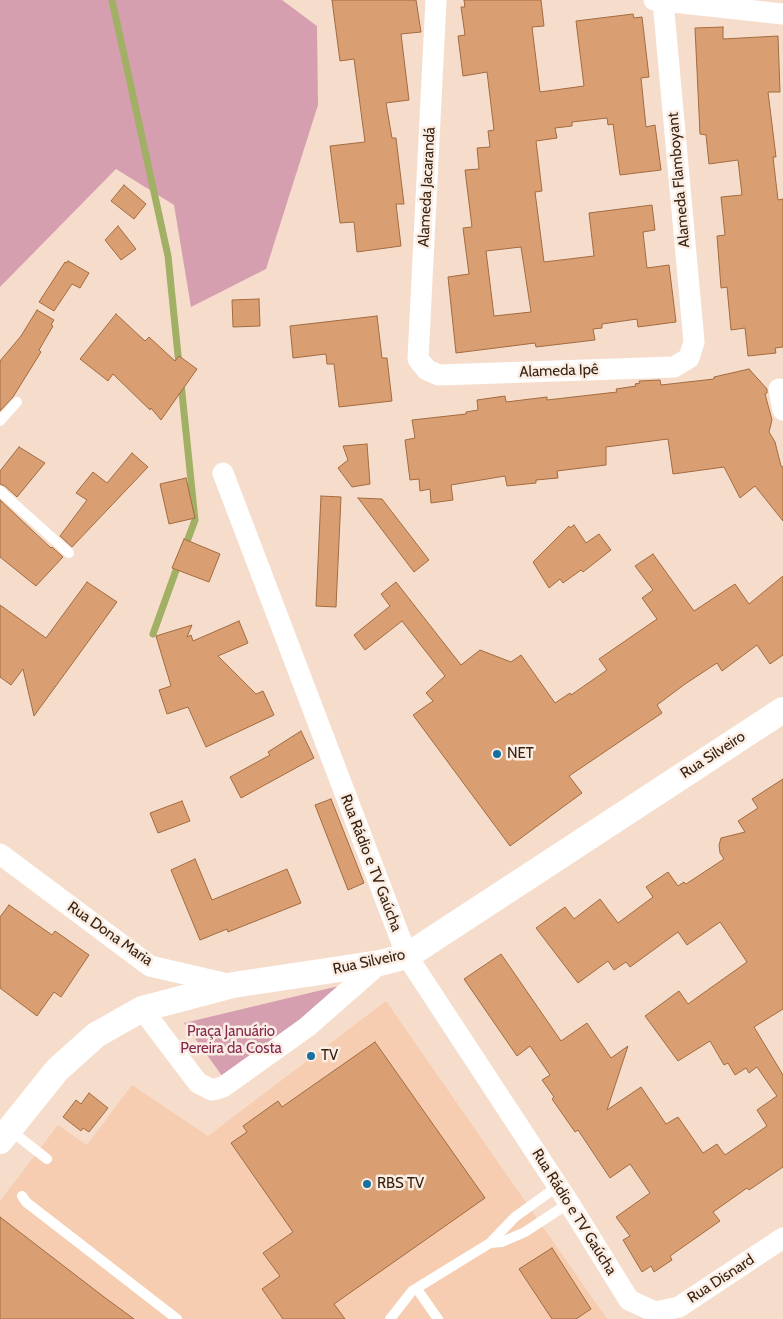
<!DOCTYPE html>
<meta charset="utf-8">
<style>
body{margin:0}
canvas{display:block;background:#f6ddcb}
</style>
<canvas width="783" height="1319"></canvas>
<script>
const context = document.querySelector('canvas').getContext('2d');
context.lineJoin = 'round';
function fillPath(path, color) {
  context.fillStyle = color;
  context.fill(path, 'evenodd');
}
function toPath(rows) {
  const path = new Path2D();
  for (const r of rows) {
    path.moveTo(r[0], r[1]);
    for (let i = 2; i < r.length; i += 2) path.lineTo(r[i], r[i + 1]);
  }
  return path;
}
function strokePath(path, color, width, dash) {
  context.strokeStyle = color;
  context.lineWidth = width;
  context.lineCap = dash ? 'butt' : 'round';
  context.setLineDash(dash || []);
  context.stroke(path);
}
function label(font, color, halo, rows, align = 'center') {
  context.font = font + ' Cabin,sans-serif';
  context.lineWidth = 5;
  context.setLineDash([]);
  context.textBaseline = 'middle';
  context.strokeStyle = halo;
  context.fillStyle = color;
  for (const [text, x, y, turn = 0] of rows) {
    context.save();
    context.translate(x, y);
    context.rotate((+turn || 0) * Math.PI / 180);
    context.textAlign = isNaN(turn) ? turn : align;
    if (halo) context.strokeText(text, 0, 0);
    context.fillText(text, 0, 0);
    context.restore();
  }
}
const built = toPath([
 [386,1001,607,1319,122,1319,0,1224,0,1201,58,1125,87,1145,132,1085,208,1136]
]);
const green = toPath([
 [0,0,282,0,317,26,318,105,266,269,191,307,174,205,116,169,0,287],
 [347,984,225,1080,184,1023]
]);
const stream = toPath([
 [112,0,168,256,179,365],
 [181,383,195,520,185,547],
 [153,634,179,562]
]);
const building = toPath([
 [332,0,416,0,421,32,401,34,409,100,386,103,392,138,396,138,404,204,396,204,401,246,357,252,354,222,340,223,330,146,365,142,354,59,340,61,332,0],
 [464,0,541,0,544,26,532,27,540,92,584,86,576,21,633,14,634,18,642,17,649,77,641,78,646,127,655,125,661,170,620,175,613,124,608,125,607,118,572,122,572,126,555,128,557,138,536,141,542,191,535,192,544,262,594,256,589,213,652,205,655,230,643,232,647,268,669,265,676,322,638,327,637,319,602,324,602,328,593,329,595,340,536,347,535,343,456,353,448,277,469,274,463,228,472,227,465,170,479,169,477,148,490,147,488,131,494,130,487,72,463,76,458,36,465,35,461,7,465,7,464,0],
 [521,247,531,312,494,316,486,251,521,247],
 [723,27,723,39,778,36,780,92,768,92,776,157,773,157,778,200,783,199,783,347,775,348,776,353,748,356,745,328,731,330,727,287,721,288,717,236,725,235,721,197,742,195,738,160,709,164,706,135,700,134,695,28,723,27],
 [124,185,146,204,134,219,111,201,124,185],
 [118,226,136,249,121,260,105,240,118,226],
 [68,261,89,273,80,288,72,284,54,311,39,302,65,262,67,263,68,261],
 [259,299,260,326,233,327,232,300,259,299],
 [37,310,54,320,51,325,53,326,39,350,41,352,13,397,0,411,0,361,21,336,37,310],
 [116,314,145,341,149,337,175,361,179,356,197,369,161,420,151,408,150,410,113,374,108,381,80,359,116,314],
 [377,316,382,358,387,358,392,401,339,407,334,364,327,364,326,354,293,358,290,326,377,316],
 [749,369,767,389,767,393,765,394,772,420,769,432,775,442,781,466,783,467,783,521,755,486,740,498,724,467,673,474,668,439,606,447,606,465,557,471,558,478,536,480,536,483,507,486,505,476,451,485,453,500,431,503,430,489,420,491,419,479,410,480,405,440,415,438,412,420,466,414,466,412,478,410,477,400,505,396,506,402,547,397,547,400,617,392,616,389,636,386,635,384,640,383,639,381,660,380,661,385,714,379,714,377,749,369],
 [367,444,370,484,352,487,338,468,348,460,343,446,367,444],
 [19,447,45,463,17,497,5,486,0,484,0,471,19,447],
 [132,453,148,467,72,547,60,536,87,500,76,493,93,472,107,483,132,453],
 [186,478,195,518,169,524,160,484,186,478],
 [321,496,341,497,336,607,316,606,321,496],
 [358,498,382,499,429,560,414,572,358,498],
 [0,500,51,548,52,547,63,557,36,586,0,557,0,500],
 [574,525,586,543,599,534,611,550,583,572,581,570,563,583,560,579,549,588,533,562,569,526,570,528,574,525],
 [184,539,220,554,209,582,172,568,184,539],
 [653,554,694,611,735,584,749,604,783,576,783,655,770,664,757,645,722,671,717,663,685,684,657,705,662,713,569,776,582,793,510,846,413,715,433,701,426,693,445,676,402,621,365,650,354,635,390,606,381,594,396,582,461,665,480,650,511,662,521,655,555,703,570,693,571,695,607,670,599,659,657,619,642,598,653,590,635,566,653,554],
 [87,582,117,602,34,716,23,669,11,685,0,677,0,605,46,638,87,582],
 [239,621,248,643,218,656,256,694,263,691,274,715,206,747,188,707,167,714,159,690,171,686,156,636,192,625,187,637,191,635,193,641,239,621],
 [301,731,314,758,241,798,230,777,270,755,268,752,301,731],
 [783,779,783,1009,754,1027,783,1075,783,1167,749,1190,747,1188,713,1212,720,1221,670,1256,672,1260,654,1272,651,1266,642,1272,623,1240,630,1236,616,1217,650,1193,630,1164,610,1178,578,1130,575,1132,552,1099,554,1097,542,1080,550,1075,530,1046,517,1056,464,979,501,954,561,1041,587,1023,611,1058,628,1046,607,1110,641,1087,666,1124,678,1117,703,1153,717,1144,725,1155,767,1126,757,1110,777,1096,757,1067,749,1073,746,1068,735,1075,728,1063,724,1065,710,1041,678,1061,645,1016,679,991,688,1004,747,962,720,922,687,945,678,932,630,967,626,962,614,970,608,961,578,983,536,928,565,907,574,919,600,899,618,923,653,897,646,887,668,872,678,886,684,882,686,884,724,859,720,853,719,845,721,838,745,832,738,821,758,808,752,799,783,779],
 [331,799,364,883,348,890,315,805,331,799],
 [182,801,190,821,158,833,150,813,182,801],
 [195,859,212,900,287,869,301,903,228,932,227,929,200,940,171,870,195,859],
 [9,905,52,935,55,931,89,955,61,997,54,992,37,1016,0,988,0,917,9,905],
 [375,1042,485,1198,334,1304,345,1319,283,1319,262,1289,280,1276,263,1253,293,1232,231,1143,247,1132,243,1126,278,1101,282,1107,375,1042],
 [89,1093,108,1108,89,1132,83,1128,81,1131,63,1117,76,1100,81,1104,89,1093],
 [0,1217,104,1297,134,1319,0,1319,0,1217],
 [552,1248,591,1309,576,1319,552,1319,519,1269,552,1248]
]);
const service = toPath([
 [0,421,17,402],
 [0,491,69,553],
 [10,1130,47,1159],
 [22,1196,26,1202,177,1319],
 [490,1243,502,1242,525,1232,569,1203],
 [417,1289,438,1319],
 [390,1319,412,1291,490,1243,515,1217,558,1186]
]);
const minor = toPath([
 [436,0,418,359,427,370,439,375,674,367,689,358,694,342,663,1],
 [654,0,783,14],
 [779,389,783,410],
 [223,473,407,956,569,1203,629,1300,655,1312,679,1307,783,1238],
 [0,854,150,966,232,985],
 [142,1009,198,1083,212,1090,223,1087,307,1027,380,963]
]);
const tertiary = toPath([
 [0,1141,57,1070,96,1035,142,1009,233,985,380,963,407,956,783,710]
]);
const markers = [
 [497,754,5,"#1771a0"],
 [311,1056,5,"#1771a0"],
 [367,1184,5,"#1771a0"]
];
const streetNames = [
 ["Alameda Flamboyant",679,180,-95],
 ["Alameda Jacarandá",427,187,-87],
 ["Alameda Ipê",559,371,-2],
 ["Rua Silveiro",713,755,-33],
 ["Rua Rádio e TV Gaúcha",371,863,69],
 ["Rua Dona Maria",110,934,35],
 ["Rua Silveiro",369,962,-12],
 ["Rua Rádio e TV Gaúcha",574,1212,58],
 ["Rua Disnard",721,1279,-33]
];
const poiNames = [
 ["NET",507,754],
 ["TV",321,1056],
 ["RBS TV",377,1184]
];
const parkNames = [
 ["Praça Januário",231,1032],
 ["Pereira da Costa",231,1049]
];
fillPath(built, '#f6cdb0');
fillPath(green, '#d59fb0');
strokePath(stream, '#a1b064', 7);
fillPath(building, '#d99f73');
strokePath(building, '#a26b40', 1);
strokePath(service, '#fff', 10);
strokePath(minor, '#fff', 21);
strokePath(tertiary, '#fff', 26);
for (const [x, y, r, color] of markers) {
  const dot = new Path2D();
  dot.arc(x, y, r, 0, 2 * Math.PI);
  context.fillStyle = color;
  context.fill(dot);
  strokePath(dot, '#faede4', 2);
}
label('15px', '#392210', '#faede4', streetNames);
label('15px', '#392210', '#faede4', poiNames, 'left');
label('15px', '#852850', '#faede4', parkNames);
</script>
